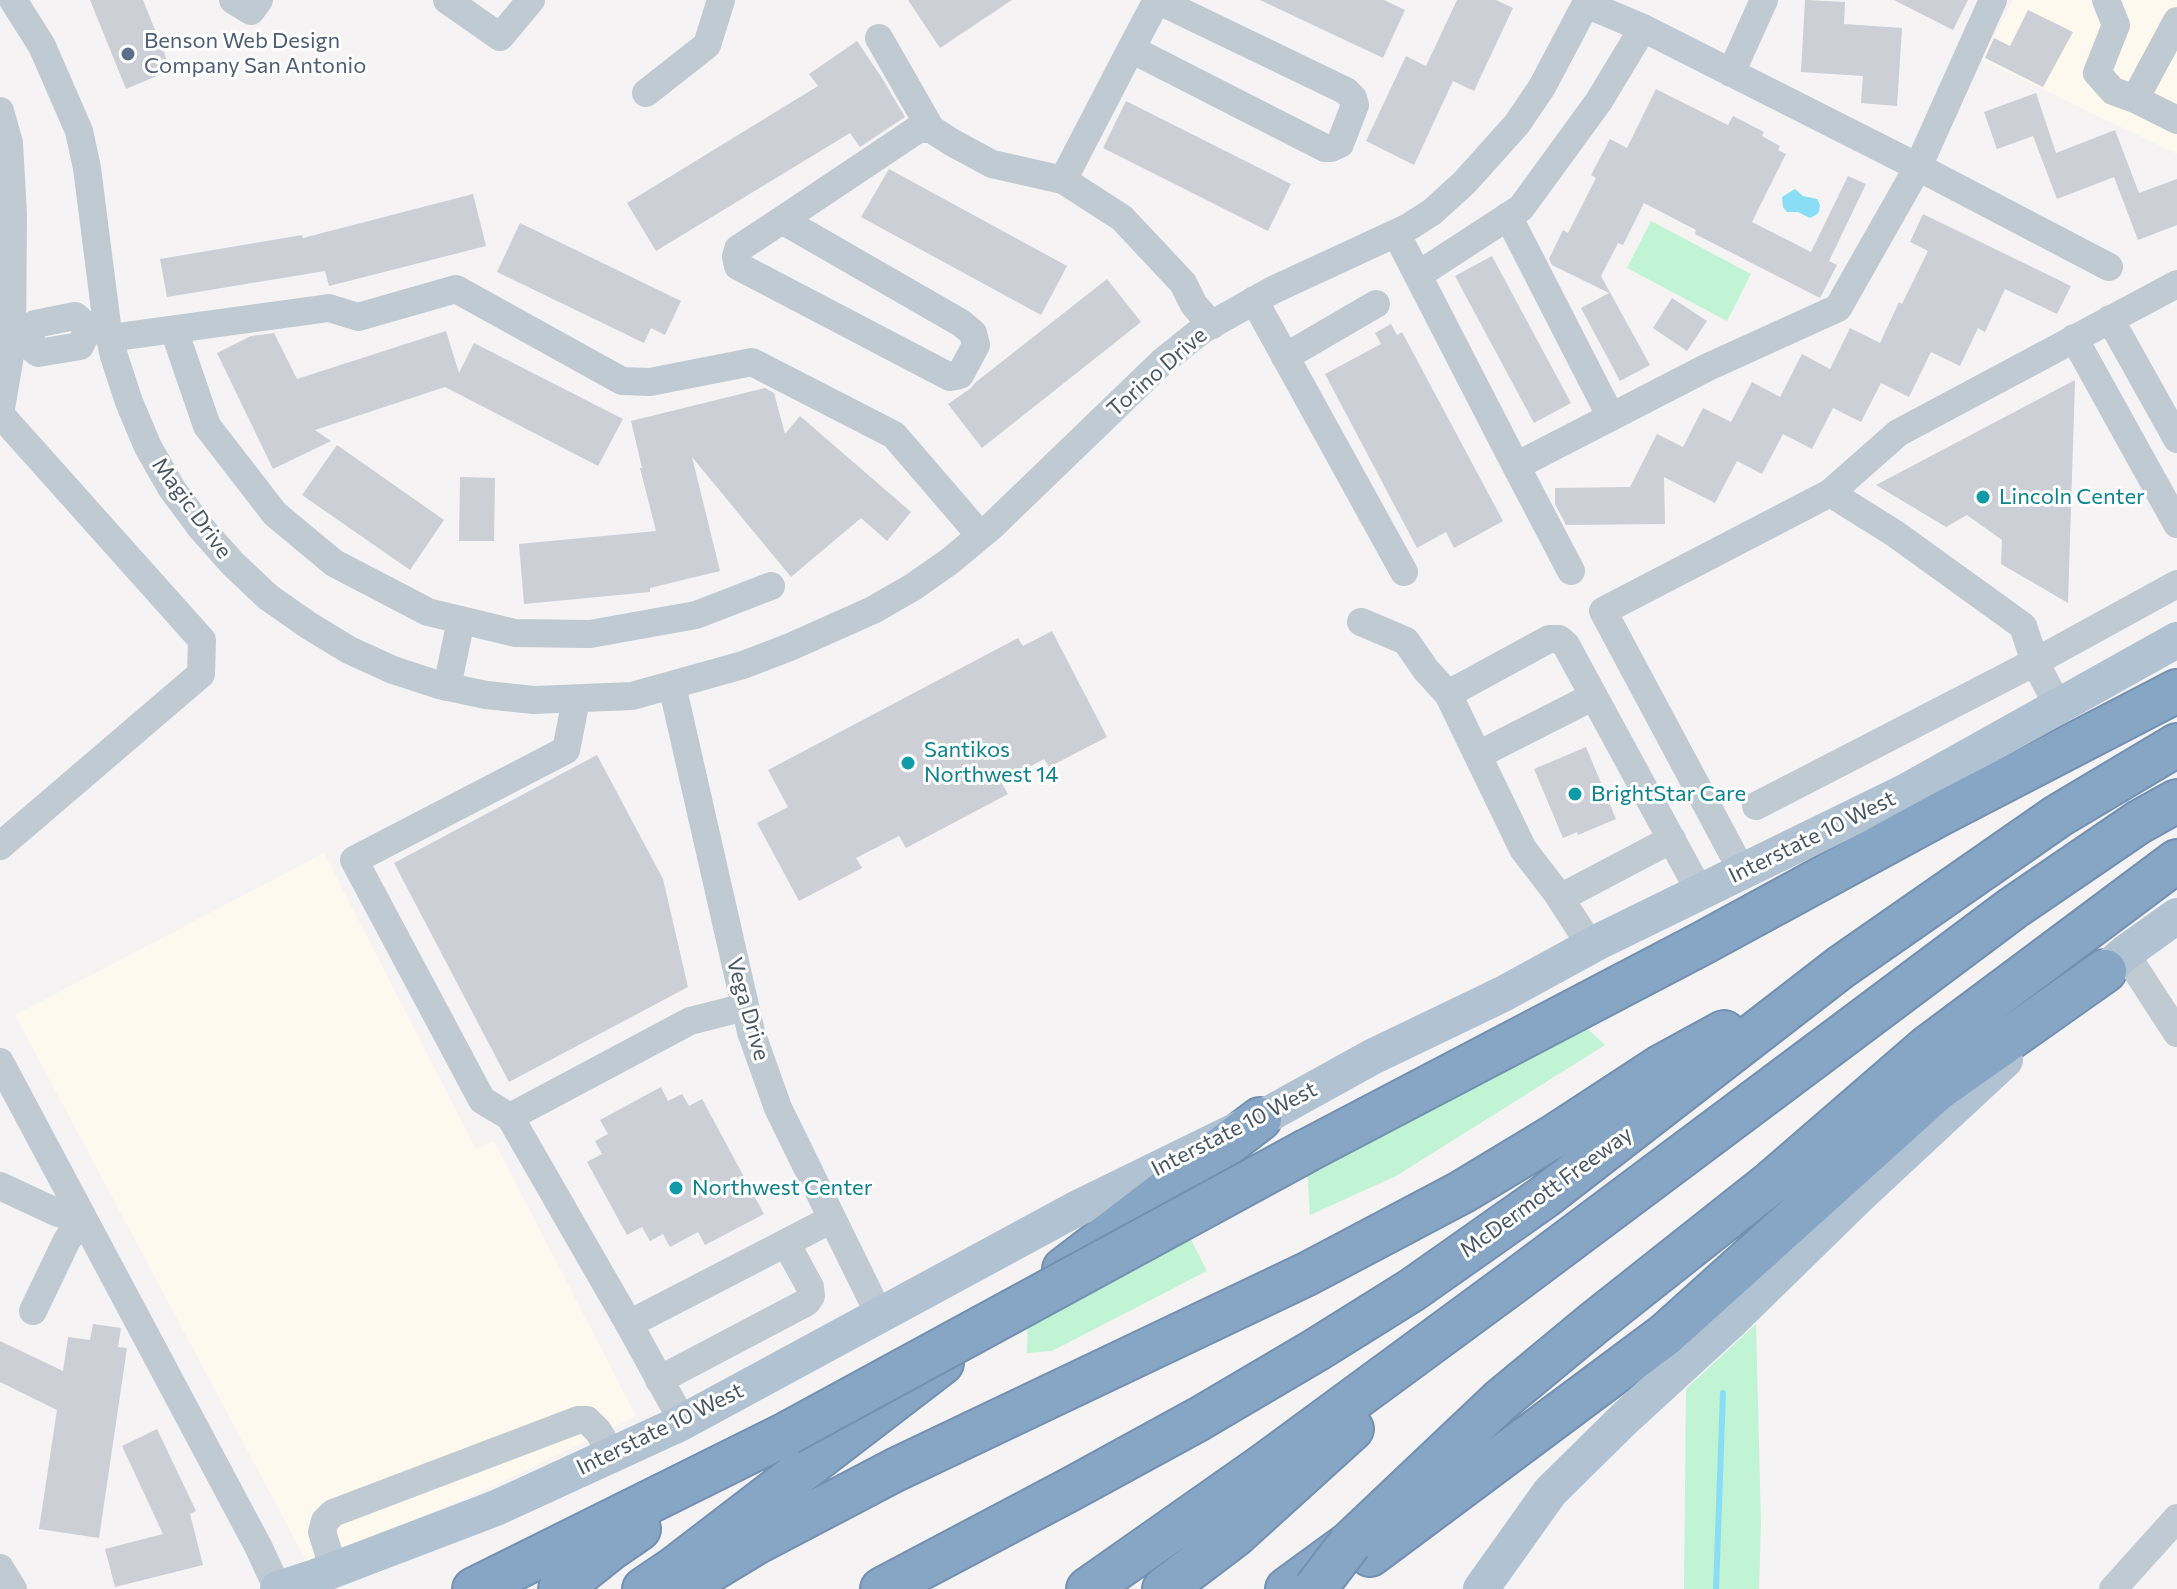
<!DOCTYPE html>
<style>
body{margin:0}
canvas{display:block;background:#f5f3f3}
</style>
<canvas width="2177" height="1589"></canvas>
<script>
const context = document.querySelector('canvas').getContext('2d');
context.lineJoin = 'round';
function fillPath(path, color) {
  context.fillStyle = color;
  context.fill(path, 'evenodd');
}
function toPath(rows) {
  const path = new Path2D();
  for (const r of rows) {
    path.moveTo(r[0], r[1]);
    for (let i = 2; i < r.length; i += 2) path.lineTo(r[i], r[i + 1]);
  }
  return path;
}
function strokePath(path, color, width, dash) {
  context.strokeStyle = color;
  context.lineWidth = width;
  context.lineCap = dash ? 'butt' : 'round';
  context.setLineDash(dash || []);
  context.stroke(path);
}
function label(font, color, halo, rows, align = 'center') {
  context.font = font + ' Commissioner,sans-serif';
  context.lineWidth = 6;
  context.setLineDash([]);
  context.textBaseline = 'middle';
  context.strokeStyle = halo;
  context.fillStyle = color;
  for (const [text, x, y, turn = 0] of rows) {
    context.save();
    context.translate(x, y);
    context.rotate((+turn || 0) * Math.PI / 180);
    context.textAlign = isNaN(turn) ? turn : align;
    if (halo) context.strokeText(text, 0, 0);
    context.fillText(text, 0, 0);
    context.restore();
  }
}
const commercial = toPath([
 [2013,0,2177,0,2177,154,1982,60],
 [324,853,476,1149,494,1141,636,1416,494,1486,309,1566,15,1015]
]);
const green = toPath([
 [1651,221,1751,274,1727,321,1627,268],
 [1575,1017,1605,1045,1396,1176,1310,1215,1307,1165],
 [1188,1234,1207,1271,1052,1351,1027,1353,1028,1313],
 [1756,1324,1761,1523,1759,1589,1684,1589,1686,1389]
]);
const water = toPath([
 [1795,189,1803,196,1817,199,1820,205,1819,212,1816,215,1810,218,1798,212,1787,212,1783,207,1782,197]
]);
const stream = toPath([
 [1716,1589,1723,1393]
]);
const building = toPath([
 [90,0,143,0,171,70,126,89],
 [908,0,1012,0,940,48],
 [1260,0,1384,0,1405,10,1383,58],
 [1457,0,1496,0,1513,8,1474,91,1453,81,1414,165,1366,141,1406,56,1426,66],
 [1805,0,1845,2,1844,24,1902,28,1897,106,1861,103,1863,76,1801,72],
 [1894,0,1968,0,1953,30],
 [2028,10,2073,32,2043,87,1985,58,1994,38,2010,46],
 [857,41,882,78,905,117,860,147,850,133,656,251,627,203,818,86,809,74],
 [1656,89,1728,125,1733,116,1764,132,1762,136,1780,146,1778,150,1786,154,1752,222,1811,252,1848,176,1866,184,1829,261,1837,265,1820,298,1695,234,1696,230,1644,203,1623,245,1618,243,1601,276,1650,365,1620,381,1581,308,1609,293,1552,265,1549,259,1563,230,1568,233,1596,178,1591,175,1610,139,1627,148],
 [2036,93,2056,153,2115,130,2139,193,2177,179,2177,225,2138,240,2114,177,2057,199,2033,136,1997,149,1984,112],
 [1126,101,1291,184,1268,231,1103,148],
 [889,169,1067,266,1041,315,861,217],
 [473,194,486,246,329,286,325,271,167,297,160,259,302,235,303,238],
 [1923,214,2071,286,2057,314,2005,289,1985,332,1978,328,1960,366,1931,352,1909,397,1881,383,1861,422,1833,408,1812,449,1783,434,1762,474,1737,461,1715,503,1664,477,1665,524,1566,525,1555,504,1555,488,1630,487,1657,434,1683,447,1703,408,1731,422,1752,382,1780,397,1802,354,1830,369,1850,328,1880,343,1899,302,1902,304,1928,251,1910,242],
 [520,223,681,301,665,335,651,328,644,343,497,272],
 [1492,256,1571,403,1534,423,1455,276],
 [1107,279,1141,322,982,448,948,404,971,388,976,382],
 [1672,298,1707,321,1687,351,1653,328],
 [1391,324,1397,335,1402,332,1503,521,1454,548,1446,532,1417,548,1325,374,1381,344,1375,333],
 [446,331,459,373,474,343,623,419,598,466,445,387,315,430,331,441,273,469,217,353,251,336,274,333,297,379],
 [2075,380,2068,603,2001,564,2002,540,1967,515,1946,527,1876,485],
 [765,388,774,393,785,434,800,416,911,512,887,541,861,518,791,577,692,457,720,571,650,588,650,592,524,604,519,544,656,531,640,468,642,468,631,421],
 [337,445,444,520,410,570,302,495],
 [460,477,495,478,494,541,459,541],
 [1052,631,1107,737,1049,767,1044,759,1001,782,1008,794,906,848,899,836,856,858,862,868,799,901,757,823,788,807,768,770,1018,638,1023,646],
 [1586,747,1616,819,1578,835,1577,832,1563,838,1534,769],
 [597,755,663,879,688,987,509,1082,394,863],
 [661,1087,668,1101,682,1094,689,1106,702,1099,764,1214,705,1245,698,1232,670,1247,663,1234,650,1241,642,1227,627,1235,587,1162,602,1154,595,1141,608,1134,600,1120],
 [93,1324,121,1328,118,1347,127,1348,99,1538,39,1529,57,1410,0,1382,0,1341,63,1371,68,1337,90,1340],
 [157,1429,196,1511,190,1514,203,1565,115,1587,105,1549,163,1534,122,1446]
]);
const minor = toPath([
 [13,0,42,46,79,131,87,168,107,325,114,356,129,402,148,447,172,489,201,528,233,564,268,597,308,625,349,650,393,670,439,685,486,695,534,700,632,696,743,665,790,647,873,610,913,587,950,561,992,526,1162,362,1202,330,1273,290,1407,228,1432,212,1464,183,1517,124,1542,87,1588,0],
 [233,0,251,11,259,0],
 [447,0,500,37,531,0],
 [2106,0,2116,25,2097,73,2113,91,2135,99],
 [2177,21,2135,99,2177,120],
 [1643,28,1918,167,2109,267],
 [879,38,931,129],
 [1131,49,1325,148,1331,148,1340,144,1355,105,1353,98,1346,91,1157,0,1131,49,1063,180,1122,218,1183,283,1194,305,1212,325],
 [1731,73,1764,0],
 [646,93,707,45,721,0],
 [0,111,9,143,13,214,12,344],
 [1508,216,1611,417],
 [782,220,961,323,973,333,976,345,960,375,950,377,738,266,736,257,738,249,782,220,918,129,931,129,953,143,992,164,1063,180],
 [1396,233,1516,466],
 [1418,275,1521,208,1599,101,1643,28,1586,4],
 [1254,300,1404,572],
 [2110,319,2177,439],
 [174,330,207,426,275,514,334,563,428,612,515,633,590,634,696,615,771,586],
 [110,338,329,308,358,317,456,289,622,381,650,382,752,362,894,435,980,535],
 [2074,338,2177,524],
 [27,344,35,324,75,316,89,328,104,326],
 [1285,357,1376,304],
 [0,414,12,344,27,344,38,353,80,346,89,328],
 [1830,493,1898,433,2177,284],
 [1571,571,1516,466,1708,367,1838,308,1918,167,1993,0],
 [1361,622,1406,641,1426,670,1448,694,1523,849,1556,892,1591,946],
 [672,685,751,1032,778,1108,879,1314],
 [447,687,461,620],
 [1448,694,1549,639,1559,639,1566,645,1700,892],
 [2058,706,2035,662,2177,584],
 [1478,755,1594,696],
 [0,846,201,674,202,640,0,414],
 [1742,871,1603,611,1830,493,1894,533,2023,626,2035,662,1756,806],
 [1560,898,1672,839],
 [2125,953,2177,1033],
 [745,1007,690,1021,510,1117,629,1324,832,1219],
 [0,1062,258,1546,278,1589],
 [510,1117,482,1100,354,860,566,750,576,700],
 [0,1186,58,1213,83,1218,67,1240,33,1311],
 [629,1324,683,1422],
 [659,1380,807,1302,811,1296,810,1287,786,1243],
 [0,1568,13,1589],
 [334,1570,322,1532,325,1521,333,1513,578,1420,587,1420,598,1431,612,1454],
 [2113,1589,2177,1518]
]);
const major = toPath([
 [2085,988,2125,953,2177,916],
 [278,1589,315,1577,496,1508,679,1424,1074,1210,1260,1119,1372,1057,1503,994,1600,941,1905,792,2177,640],
 [1481,1589,1550,1492,1622,1421,1732,1320,1864,1191,2005,1060]
]);
const highway = toPath([
 [1308,1150,1701,944,1940,814,2177,691],
 [1064,1269,1260,1119],
 [1370,1555,1665,1335,1938,1089,2105,971],
 [474,1589,788,1433],
 [560,1589,610,1549,639,1529],
 [644,1589,675,1568,942,1363],
 [680,1589,754,1544,895,1470,1307,1274,1462,1192,1553,1137,1660,1067,1724,1032],
 [882,1589,1071,1489,1199,1419,1316,1350,1412,1290,1544,1197,1841,967,2058,816,2177,745],
 [1088,1589,1263,1466,1516,1280,2013,908,2139,822,2177,801],
 [1164,1589,1234,1536,1352,1429],
 [1287,1589,1350,1543,1501,1400,1594,1323,1772,1182,1928,1047,2177,861]
]);
const highwayBridge = toPath([
 [788,1433,1308,1150],
 [1315,1589,1350,1543]
]);
const markers = [
 [128,54,8,"#5c6f8a"],
 [1983,497,8,"#0f9aa8"],
 [908,763,8,"#0f9aa8"],
 [1575,794,8,"#0f9aa8"],
 [676,1188,8,"#0f9aa8"]
];
const serviceNames = [
 ["Benson Web Design",144,41],
 ["Company San Antonio",144,66]
];
const streetNames = [
 ["Torino Drive",1157,372,-41],
 ["Magic Drive",192,508,54],
 ["Interstate 10 West",1812,837,-26],
 ["Vega Drive",748,1009,74],
 ["Interstate 10 West",1234,1129,-27],
 ["McDermott Freeway",1546,1192,-36],
 ["Interstate 10 West",660,1429,-26]
];
const cultureNames = [
 ["Lincoln Center",1999,497],
 ["Santikos",924,750],
 ["Northwest 14",924,775],
 ["BrightStar Care",1591,794],
 ["Northwest Center",692,1188]
];
fillPath(commercial, '#fef9ee');
fillPath(green, '#c0f4d4');
fillPath(water, '#89def5');
strokePath(stream, '#89def5', 6);
fillPath(building, '#cccfd5');
strokePath(highway, '#7290b1', 46);
strokePath(minor, '#c0cad3', 28);
strokePath(major, '#b1c2d3', 36);
strokePath(highway, '#87a5c5', 42);
strokePath(highwayBridge, '#7290b1', 46, []);
strokePath(highwayBridge, '#87a5c5', 42);
for (const [x, y, r, color] of markers) {
  const dot = new Path2D();
  dot.arc(x, y, r, 0, 2 * Math.PI);
  context.fillStyle = color;
  context.fill(dot);
  strokePath(dot, '#fff', 3);
}
label('22px', '#4e5e75', '#fff', serviceNames, 'left');
label('22px', '#485663', '#fff', streetNames);
label('22px', '#0d838f', '#fff', cultureNames, 'left');
</script>
